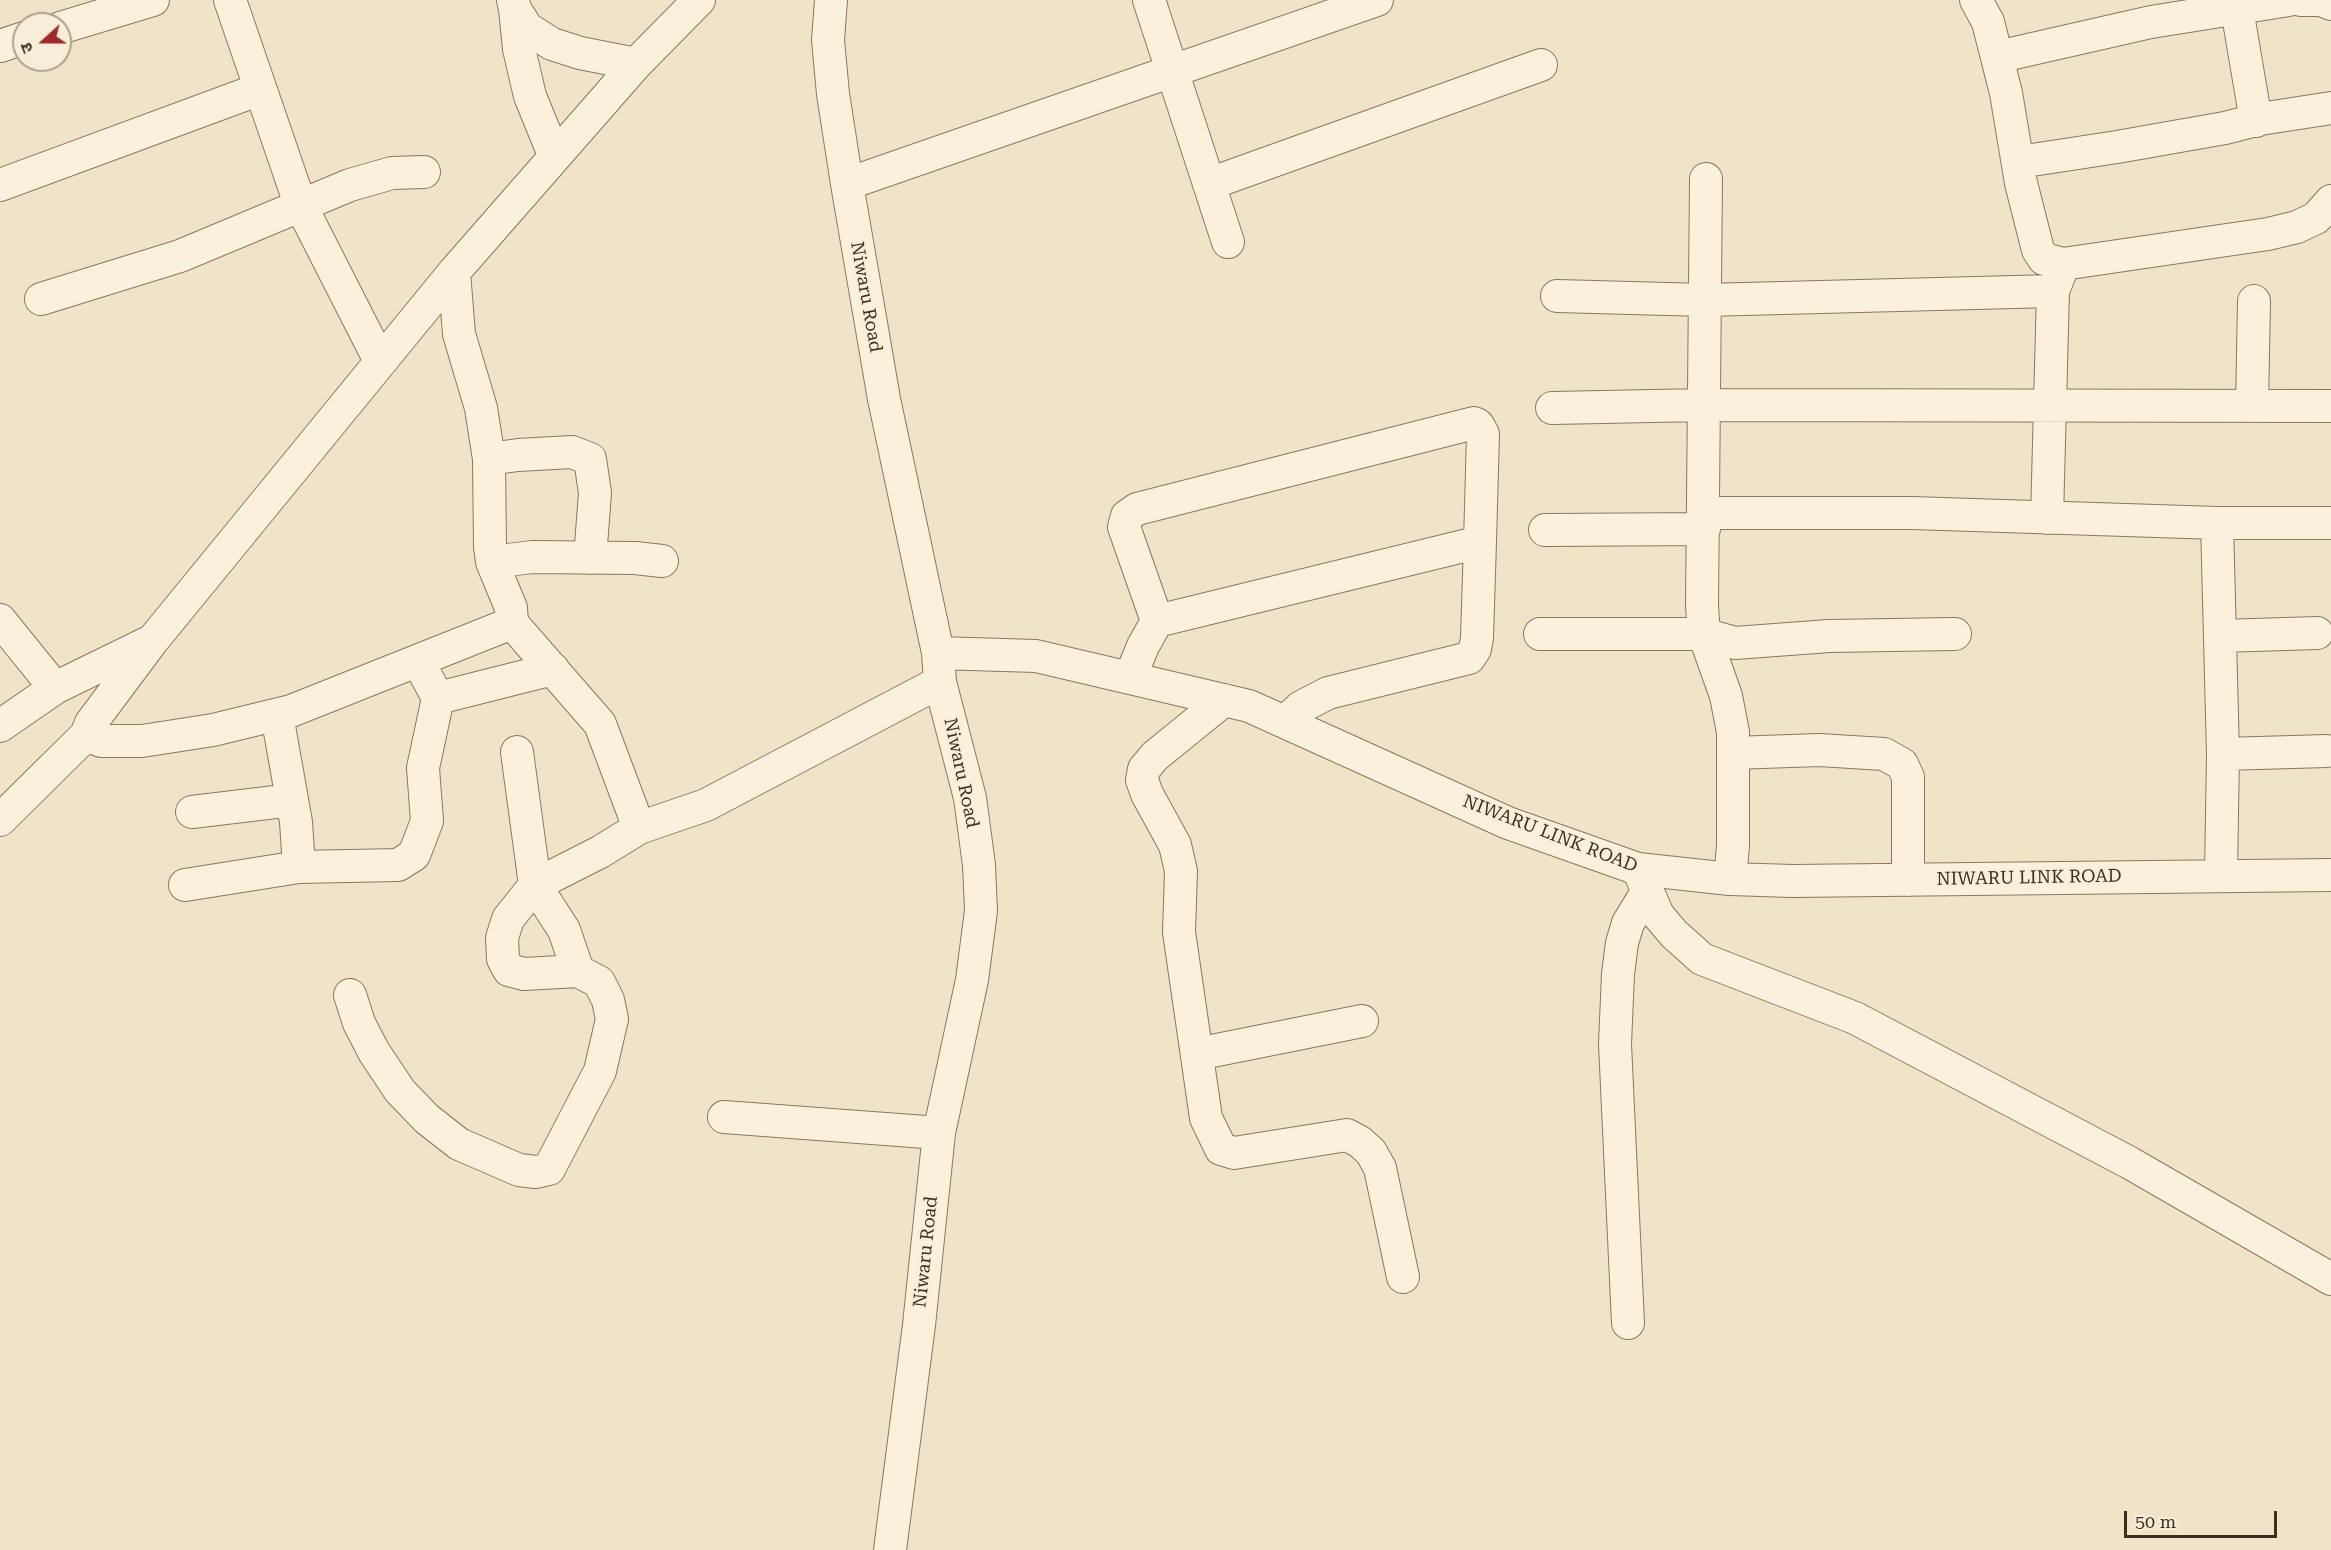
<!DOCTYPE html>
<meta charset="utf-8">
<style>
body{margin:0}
#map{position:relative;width:2331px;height:1550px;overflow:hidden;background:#f0e4c8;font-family:"Roboto Serif","Noto Sans Devanagari",serif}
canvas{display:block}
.north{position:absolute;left:12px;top:12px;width:60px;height:60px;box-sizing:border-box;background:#f7eed8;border:2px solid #ada18e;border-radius:50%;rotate:249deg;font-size:16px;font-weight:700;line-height:24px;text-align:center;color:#3d2e20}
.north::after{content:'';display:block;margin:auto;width:21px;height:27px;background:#9e2a2b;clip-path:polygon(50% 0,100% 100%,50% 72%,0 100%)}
.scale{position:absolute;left:2124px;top:1511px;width:153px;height:27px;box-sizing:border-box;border:3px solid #3d2e20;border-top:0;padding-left:8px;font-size:18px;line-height:21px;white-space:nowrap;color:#3d2e20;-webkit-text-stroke:4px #f7eed8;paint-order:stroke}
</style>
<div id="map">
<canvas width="2331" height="1550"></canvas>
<div class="north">उ</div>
<div class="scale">50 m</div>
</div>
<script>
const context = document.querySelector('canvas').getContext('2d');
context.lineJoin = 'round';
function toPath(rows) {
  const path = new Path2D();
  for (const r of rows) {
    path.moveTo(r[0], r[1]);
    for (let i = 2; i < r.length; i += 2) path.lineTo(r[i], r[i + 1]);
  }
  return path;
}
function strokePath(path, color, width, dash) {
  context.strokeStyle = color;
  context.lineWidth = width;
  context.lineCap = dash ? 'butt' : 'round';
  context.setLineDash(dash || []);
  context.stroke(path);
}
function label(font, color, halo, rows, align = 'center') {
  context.font = font + ' "Roboto Serif",serif';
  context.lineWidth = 4.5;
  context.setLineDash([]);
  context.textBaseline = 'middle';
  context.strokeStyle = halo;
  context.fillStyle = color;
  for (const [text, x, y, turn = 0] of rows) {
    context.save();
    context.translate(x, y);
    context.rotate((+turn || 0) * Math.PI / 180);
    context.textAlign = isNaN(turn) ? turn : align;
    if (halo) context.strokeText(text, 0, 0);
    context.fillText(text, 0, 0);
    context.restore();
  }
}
const minor = toPath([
 [230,0,300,204,380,361],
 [513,0,515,9,527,28,552,44,580,53,636,64,699,0],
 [831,0,828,40,833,94,847,184,884,399,938,653,940,682,970,798,979,865,981,911,972,980,939,1133,919,1325,890,1550],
 [1149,0,1228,242],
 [1976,0,1988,22,2006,93,2021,183,2038,250,2044,259,2063,264,2268,234,2297,227,2316,218,2331,201],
 [2301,0,2321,0,2331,4],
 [515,9,519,49,530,96,554,155],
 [2237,9,2256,121],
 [60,28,153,0],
 [0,46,24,38],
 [1997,57,2151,22,2289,0],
 [2019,162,2117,147,2225,128,2260,119,2331,108],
 [1706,179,1702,606,1704,634,1726,696,1733,732,1733,846,1730,879],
 [847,184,1377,0],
 [1209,184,1541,65],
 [0,185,260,89],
 [454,272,459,334,481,408,489,459,490,547,492,562,511,608,512,623,600,724,639,828,706,805,940,682],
 [1557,296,1705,300,2053,291],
 [41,299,180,256,350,185,392,173,424,172],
 [2252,406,2254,301],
 [1552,408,1703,405,2331,406],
 [489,459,518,455,572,452,590,459,595,493,590,558],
 [1704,513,1912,513,2217,523,2331,523],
 [2047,518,2053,291,2061,271],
 [2217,523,2223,754,2221,875],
 [1545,530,1704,529],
 [492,562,532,557,635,558,662,561],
 [0,620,55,688,147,643],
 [1157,621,1124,527,1127,516,1137,509,1474,423,1478,425,1483,434,1480,542],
 [512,623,291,711,213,730,142,741,101,741,86,735,91,723,153,640,454,272,636,64],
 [1540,634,1704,634,1735,643,1829,636,1955,634],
 [2221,636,2317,633],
 [938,653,1036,656,1249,706,1508,823,1638,869,1730,879,1792,881,2331,875],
 [1130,678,1143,646,1157,621,1480,542,1477,638,1475,649,1469,658,1328,693,1301,707,1285,722],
 [438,698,553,669],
 [1224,700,1155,756,1144,769,1142,780,1147,794,1175,845,1181,871,1179,932,1206,1118,1221,1149,1234,1153,1347,1135,1360,1142,1371,1152,1380,1168,1403,1277],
 [277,715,296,822,299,867],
 [0,726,55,688],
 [517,752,535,885,508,919,502,938,503,959,509,970,524,974,578,971],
 [1733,753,1819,750,1884,754,1902,764,1908,777,1908,880],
 [2223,754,2327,751],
 [192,812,292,800],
 [0,820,86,735],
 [1638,869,1658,915,1674,934,1702,959,1855,1018,2130,1163,2331,1279],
 [185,885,299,867,398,865,414,855,427,821,423,768,438,698,418,661],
 [350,995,359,1023,374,1052,400,1091,427,1119,459,1144,519,1170,536,1172,549,1169,600,1071,612,1019,608,1000,599,982,578,971,564,930,535,885,600,852,639,828],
 [1197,1054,1362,1021],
 [724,1117,939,1133],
 [1628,1323,1615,1044,1618,974,1622,943,1628,923,1647,892]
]);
const streetNames = [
 ["Niwaru Road",866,297,80],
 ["Niwaru Road",961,773,78],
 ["NIWARU LINK ROAD",1550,834,21],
 ["NIWARU LINK ROAD",2029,878,-1],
 ["Niwaru Road",926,1252,-84]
];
strokePath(minor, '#8d765c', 34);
strokePath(minor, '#faf1dc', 32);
label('18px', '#3d2e20', '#f7eed8', streetNames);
</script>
